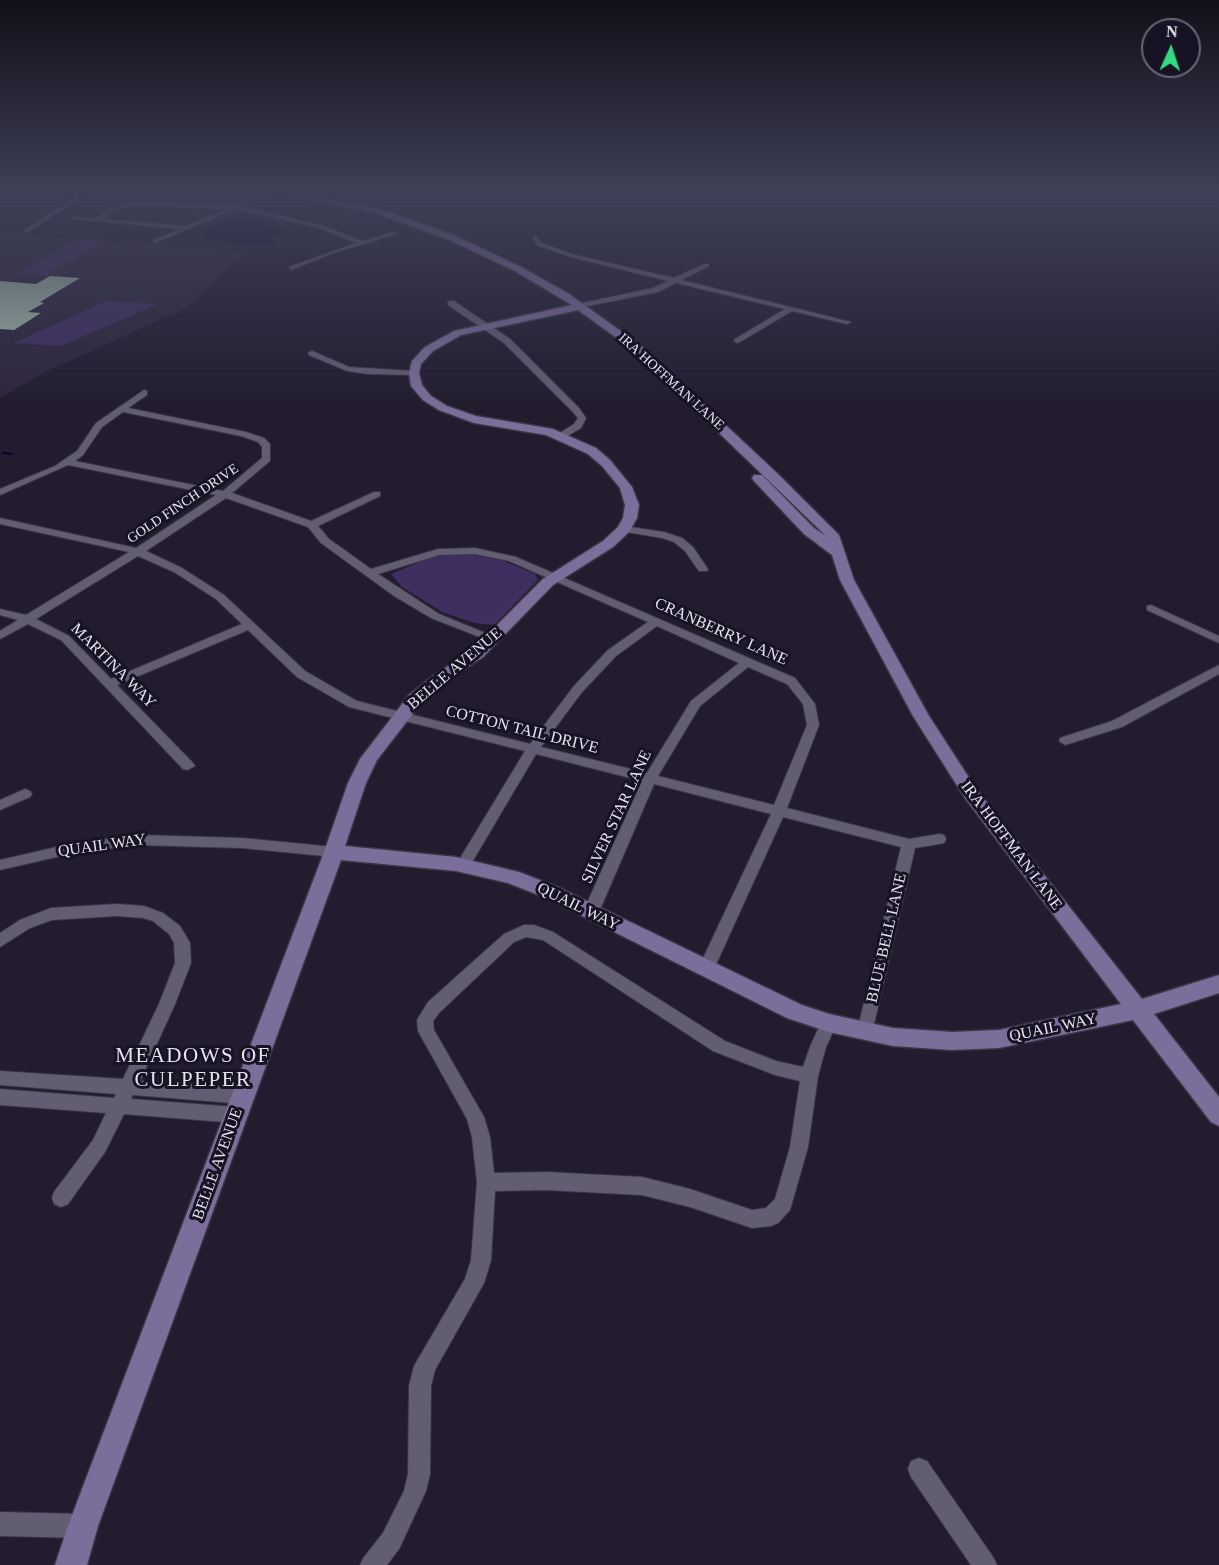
<!DOCTYPE html>
<style>
body{margin:0}
#map{position:relative;width:1219px;height:1565px;overflow:hidden;background:#221c2e;font-family:"Times New Roman",serif}
canvas{display:block}
.north{position:absolute;left:1141px;top:18px;width:60px;height:60px;box-sizing:border-box;background:#181324;border:2px solid #6a6675;border-radius:50%;rotate:3deg;font-size:16px;font-weight:700;line-height:24px;text-align:center;color:#e5e2ee}
.north::after{content:'';display:block;margin:auto;width:21px;height:27px;background:#33d881;clip-path:polygon(50% 0,100% 100%,50% 72%,0 100%)}
</style>
<div id="map">
<canvas width="1219" height="1565"></canvas>
<div class="north">N</div>
</div>
<script>
const context = document.querySelector('canvas').getContext('2d');
context.lineJoin = 'round';
function fillPath(path, color) {
  context.fillStyle = color;
  context.fill(path, 'evenodd');
}
function toPath(rows) {
  const path = new Path2D();
  for (const r of rows) {
    path.moveTo(r[0], r[1]);
    for (let i = 2; i < r.length; i += 2) path.lineTo(r[i], r[i + 1]);
  }
  return path;
}
function strokePath(path, color, width, dash) {
  context.strokeStyle = color;
  context.lineWidth = width;
  context.lineCap = dash ? 'butt' : 'round';
  context.setLineDash(dash || []);
  context.stroke(path);
}
function label(font, color, halo, rows, align = 'center') {
  context.font = font + ' "Times New Roman",serif';
  context.lineWidth = 6;
  context.setLineDash([]);
  context.textBaseline = 'middle';
  context.strokeStyle = halo;
  context.fillStyle = color;
  for (const [text, x, y, turn = 0] of rows) {
    context.save();
    context.translate(x, y);
    context.rotate((+turn || 0) * Math.PI / 180);
    context.textAlign = isNaN(turn) ? turn : align;
    if (halo) context.strokeText(text, 0, 0);
    context.fillText(text, 0, 0);
    context.restore();
  }
}
const built = toPath([
 [0,232,207,248,244,253,186,308,45,372,0,398]
]);
const green = toPath([
 [75,240,101,242,46,275,18,273],
 [105,301,158,304,61,346,14,343],
 [465,553,501,560,535,574,538,580,494,625,474,623,442,612,402,587,391,574,436,555]
]);
const water = toPath([
 [249,217,262,219,268,229,292,230,270,237,279,244,238,244,200,237,211,225]
]);
const stream = toPath([
 [3,453,12,454]
]);
const building = toPath([
 [50,276,80,278,40,302,44,303,28,312,41,313,14,330,0,329,0,281,36,284]
]);
const street = toPath([
 [81,192,89,192,28,232,23,231,81,192],
 [257,192,265,192,240,206,320,225,363,241,393,232,396,234,331,254,291,270,289,267,357,243,316,227,236,209,155,243,153,240,180,229,73,219,76,217,95,219,112,208,132,201,234,205,257,192],
 [132,205,228,209,186,226,103,219,116,210,132,205],
 [533,237,537,237,541,243,575,255,674,278,705,264,709,264,709,266,681,280,851,322,847,324,792,311,738,343,734,341,735,339,785,309,676,283,658,292,578,308,578,304,653,288,668,281,571,257,537,245,533,237],
 [448,301,454,301,510,339,579,408,586,418,581,428,564,438,558,438,558,434,574,424,578,418,573,412,504,343,448,305,448,301],
 [312,351,349,367,414,371,418,373,414,375,368,374,347,371,309,355,308,353,312,351],
 [144,390,147,391,147,395,128,408,246,432,264,438,270,444,270,461,232,493,311,521,374,492,380,492,380,496,318,526,329,539,371,569,438,549,475,548,516,557,795,678,815,704,819,725,787,808,909,839,939,834,944,835,946,839,944,843,939,844,915,848,871,1037,865,1039,859,1037,857,1032,901,847,783,817,714,969,712,973,706,975,700,973,698,969,771,814,654,784,599,912,596,916,591,918,586,916,583,912,642,781,536,754,468,869,463,870,458,869,456,865,525,751,349,707,297,677,248,630,117,685,193,763,195,766,188,770,183,769,61,640,28,624,0,639,0,631,18,620,0,615,0,609,26,615,129,552,0,524,0,518,136,548,216,495,68,465,0,495,0,489,55,466,77,451,96,423,144,390],
 [123,412,241,436,258,442,262,447,262,458,223,491,75,461,83,455,102,427,123,412],
 [226,498,308,527,321,543,394,596,431,618,490,641,498,641,500,639,439,614,378,574,439,555,475,554,509,561,648,622,608,650,574,686,530,744,357,701,305,671,224,595,182,568,146,551,226,498],
 [138,556,174,572,216,599,242,624,111,679,69,636,36,619,138,556],
 [657,626,739,663,691,701,647,773,541,747,582,692,616,656,657,626],
 [748,667,787,684,803,704,807,725,774,805,658,776,700,706,748,667],
 [624,526,664,532,682,538,693,547,708,569,707,571,699,571,685,551,674,542,662,538,620,531,620,527,624,526],
 [1151,605,1219,636,1219,643,1147,610,1147,606,1151,605],
 [1219,665,1219,674,1122,727,1065,745,1059,741,1060,738,1112,721,1219,665],
 [25,789,30,791,32,794,30,797,0,810,0,800,25,789],
 [138,835,242,838,334,847,339,848,341,852,339,856,334,857,242,848,138,845,74,853,0,870,0,860,74,843,138,835],
 [117,904,144,906,163,913,180,926,190,943,191,963,175,1004,140,1081,244,1088,250,1091,253,1096,250,1101,244,1104,133,1095,131,1099,236,1107,242,1109,245,1115,242,1121,236,1123,124,1114,105,1152,68,1204,61,1207,54,1204,52,1198,54,1192,93,1140,106,1113,0,1105,0,1089,114,1098,116,1094,0,1085,0,1071,123,1079,159,1004,175,963,174,943,169,934,153,921,143,918,117,916,52,920,30,928,0,947,0,933,20,920,51,908,117,904],
 [524,925,534,925,553,932,725,1041,776,1061,803,1067,810,1047,823,1018,829,1016,835,1018,837,1023,826,1047,818,1076,808,1147,790,1210,778,1223,771,1226,752,1228,690,1207,642,1195,546,1190,495,1191,491,1260,484,1283,435,1370,431,1386,430,1474,426,1491,399,1549,387,1565,360,1565,364,1557,383,1533,404,1491,408,1474,409,1386,414,1366,465,1279,471,1260,477,1182,472,1137,467,1119,418,1031,417,1020,428,1002,504,934,524,925],
 [526,937,543,940,713,1051,775,1075,800,1081,790,1147,775,1199,766,1208,752,1210,690,1189,642,1177,546,1172,494,1173,490,1137,484,1117,434,1030,433,1021,440,1012,514,942,526,937],
 [919,1458,927,1461,993,1557,997,1565,971,1565,911,1477,908,1469,911,1461,919,1458],
 [0,1512,83,1514,91,1518,95,1526,91,1534,83,1538,0,1536,0,1512]
]);
const secondary = toPath([
 [258,192,303,194,380,209,453,235,521,267,569,294,640,345,778,474,839,535,854,580,929,716,977,790,1142,999,1219,975,1219,993,1154,1014,1219,1097,1219,1126,1211,1122,1133,1020,999,1048,952,1050,893,1046,829,1032,787,1018,546,898,508,883,456,871,341,860,98,1526,87,1565,55,1565,68,1526,324,852,348,783,360,759,409,695,433,676,471,651,543,579,603,541,618,527,623,518,625,505,620,488,602,466,588,454,546,435,474,423,439,410,423,400,411,386,409,373,412,361,425,347,454,331,572,305,515,271,447,239,375,213,303,198,258,192],
 [578,310,632,349,826,536,814,528,762,475,754,475,752,478,754,481,804,534,832,555,840,580,913,716,965,798,1121,1004,999,1030,952,1032,893,1028,829,1014,802,1005,560,888,519,872,456,857,345,846,366,783,377,760,421,703,445,682,483,657,553,585,613,547,629,532,637,518,639,505,632,487,610,460,596,448,553,429,476,416,447,406,431,396,422,385,419,373,421,364,433,351,461,335,578,310]
]);
const farStreetnames = [
 ["IRA HOFFMAN LANE",671,382,42],
 ["GOLD FINCH DRIVE",183,504,-34]
];
const streetNames = [
 ["CRANBERRY LANE",721,632,24],
 ["MARTINA WAY",113,666,45],
 ["BELLE AVENUE",455,669,-40],
 ["COTTON TAIL DRIVE",522,730,14],
 ["SILVER STAR LANE",617,817,-65],
 ["QUAIL WAY",102,846,-8],
 ["IRA HOFFMAN LANE",1011,846,53],
 ["QUAIL WAY",578,907,26],
 ["BLUE BELL LANE",887,938,-77],
 ["QUAIL WAY",1053,1028,-12],
 ["BELLE AVENUE",218,1164,-70]
];
const nearNeighbourhoodnames = [
 ["MEADOWS OF",193,1056],
 ["CULPEPER",193,1080]
];
fillPath(built, '#2d253d');
fillPath(green, '#3f2e60');
fillPath(water, '#11002a');
strokePath(stream, '#11002a', 2);
fillPath(building, '#a6bdad');
strokePath(street, '#3b3646', 2);
strokePath(secondary, '#3b3646', 3);
fillPath(street, '#635d72');
fillPath(secondary, '#7c6e9a');
const sky = context.createLinearGradient(0, 0, 0, 412);
sky.addColorStop(0, '#130f19');
sky.addColorStop(0.47, '#3e4057');
sky.addColorStop(1, '#3e405700');
context.fillStyle = sky;
context.fillRect(0, 0, 1219, 412);
label('14px', '#e5e2ee', '#181324', farStreetnames);
label('16px', '#e5e2ee', '#181324', streetNames);
context.letterSpacing = '1.5px';
label('21px', '#e5e2ee', '#181324', nearNeighbourhoodnames);
context.letterSpacing = '0px';
</script>
